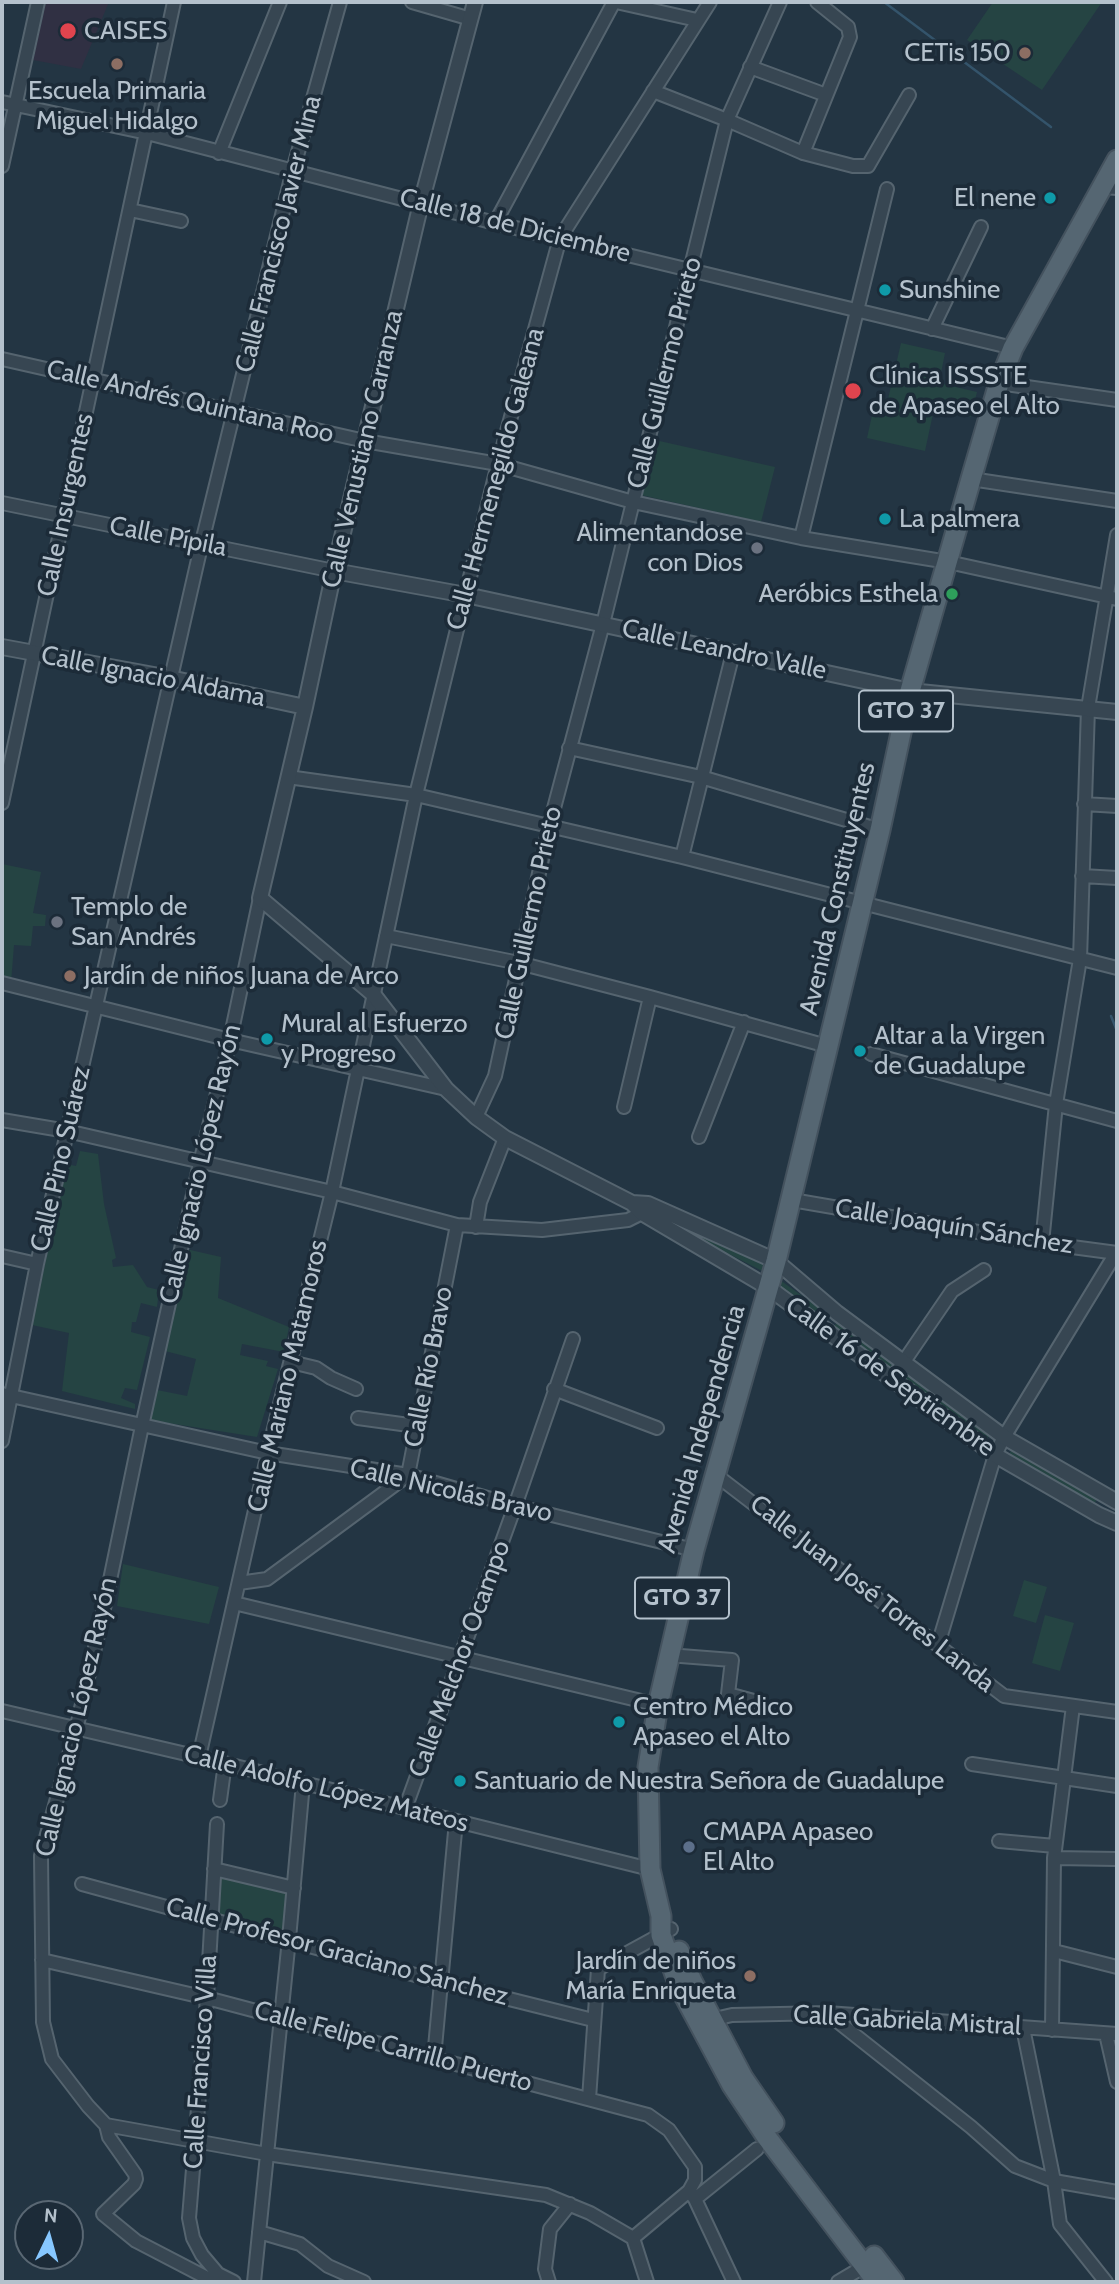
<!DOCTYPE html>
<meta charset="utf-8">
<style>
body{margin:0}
#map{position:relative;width:1119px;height:2284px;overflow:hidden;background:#233543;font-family:Cabin,sans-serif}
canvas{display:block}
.frame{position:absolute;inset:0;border:4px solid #b4c1cc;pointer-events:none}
.north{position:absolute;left:14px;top:2200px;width:70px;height:70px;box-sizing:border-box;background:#1c2b38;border:2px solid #596773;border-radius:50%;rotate:5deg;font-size:19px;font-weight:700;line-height:28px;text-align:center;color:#b4c1cc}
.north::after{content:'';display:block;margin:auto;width:24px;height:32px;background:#86c7ff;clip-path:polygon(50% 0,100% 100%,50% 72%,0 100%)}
</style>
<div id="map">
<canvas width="1119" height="2284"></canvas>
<div class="frame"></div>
<div class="north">N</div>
</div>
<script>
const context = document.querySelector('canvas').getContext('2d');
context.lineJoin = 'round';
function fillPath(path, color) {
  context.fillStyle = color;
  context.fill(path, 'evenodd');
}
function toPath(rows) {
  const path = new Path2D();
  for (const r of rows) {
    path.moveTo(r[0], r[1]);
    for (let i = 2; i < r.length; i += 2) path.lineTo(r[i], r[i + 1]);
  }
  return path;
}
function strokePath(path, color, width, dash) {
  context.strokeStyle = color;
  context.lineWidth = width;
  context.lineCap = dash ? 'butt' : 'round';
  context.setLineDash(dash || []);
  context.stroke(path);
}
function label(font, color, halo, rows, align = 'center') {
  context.font = font + ' Cabin,sans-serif';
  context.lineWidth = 7;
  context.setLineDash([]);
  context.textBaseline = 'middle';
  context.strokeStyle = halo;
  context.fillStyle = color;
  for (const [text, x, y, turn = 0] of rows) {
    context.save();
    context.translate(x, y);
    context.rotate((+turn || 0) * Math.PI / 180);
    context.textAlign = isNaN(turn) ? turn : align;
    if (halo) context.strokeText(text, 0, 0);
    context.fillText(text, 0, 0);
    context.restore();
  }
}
const medical = toPath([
 [46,2,109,2,81,69,33,60]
]);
const green = toPath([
 [993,2,1102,2,1042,90,967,40],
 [901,343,945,353,939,383,977,392,971,417,934,409,925,451,867,438,876,397,888,399],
 [655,440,775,467,761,522,641,495],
 [2,864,41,872,33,913,46,915,45,926,33,926,31,946,14,945,11,983,2,981],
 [80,1151,98,1154,104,1204,116,1258,112,1260,113,1267,133,1265,147,1287,159,1290,157,1307,141,1303,136,1322,132,1322,131,1332,150,1337,137,1390,125,1388,121,1398,135,1404,135,1409,62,1391,69,1333,32,1325,66,1164,76,1166],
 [669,1216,770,1264,766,1273,663,1220],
 [186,1249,221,1257,218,1298,289,1327,284,1352,242,1344,240,1355,268,1361,266,1366,278,1369,257,1437,149,1420,157,1390,187,1396,196,1359,165,1351],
 [780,1280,829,1315,824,1322,776,1287],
 [838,1321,895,1363,889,1370,833,1328],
 [907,1374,990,1434,986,1441,903,1379],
 [1012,1449,1098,1497,1093,1506,1007,1458],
 [123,1564,219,1587,209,1624,117,1606],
 [1024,1580,1047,1587,1036,1623,1013,1616],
 [1045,1615,1074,1623,1060,1671,1032,1663],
 [218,1873,290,1889,289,1933,215,1917]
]);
const stream = toPath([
 [884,2,1051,127],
 [1111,1016,1117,1031]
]);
const minor = toPath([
 [412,2,471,19],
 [616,2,697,20],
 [750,67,826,95],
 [653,91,727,120,803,153,853,166,868,166,909,95],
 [2,102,147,133,495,223,1013,348],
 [219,153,280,2],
 [803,153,850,37,848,27,817,2],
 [2,166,38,2],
 [1103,187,1117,188],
 [130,210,181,221],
 [495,223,614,2],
 [932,329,981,227],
 [2,359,365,441,498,464,633,502,801,538,948,562,1117,599],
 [999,383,1117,400],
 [971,479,1117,501],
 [2,503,334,571],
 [801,538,887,189],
 [569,748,701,777,880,830],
 [288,777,416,795,682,857,1117,968],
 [2,803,174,2],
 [1084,804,1117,806],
 [682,857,733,653],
 [1082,876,1117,878],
 [260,898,230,1040,200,1163,142,1426,105,1604,76,1730,41,1856,43,2022,52,2059,88,2106,106,2125,267,2154,546,2195,590,2213,633,2238],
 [386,936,519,963,650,997,827,1046],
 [2,983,230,1040,446,1089],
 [871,1054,1117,1121],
 [624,1107,650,997],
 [476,1117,495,1076,549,827,603,624,727,120,780,2],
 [2,1120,67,1131,332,1192,457,1225,542,1230,628,1220,642,1213,646,1207],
 [699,1137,744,1022],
 [792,1200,1042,1243,1117,1253],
 [476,1227,480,1202,505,1138],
 [1042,1243,1056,1104,1080,959,1088,708,1117,535],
 [2,1256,37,1264],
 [291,1362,316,1368,331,1378,356,1389],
 [892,1379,952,1291,984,1270],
 [554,1389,657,1428],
 [2,1394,268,1453,408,1475,515,1506,694,1550],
 [358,1418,416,1426],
 [2,1441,37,1264,202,542,293,170,340,2],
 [716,1475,1004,1696,1117,1712],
 [239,1583,267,1579,408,1475,457,1225],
 [234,1603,658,1705],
 [938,1645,995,1455,1004,1437,1116,1253],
 [668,1655,732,1660,728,1694,761,1703],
 [2,1711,199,1757,650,1869],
 [199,1757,268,1453,332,1192,416,795,498,464,560,238,710,2],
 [972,1764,1117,1786],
 [220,1800,225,1763],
 [405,1809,515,1506,573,1339],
 [217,1824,207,1998,189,2218,193,2238,202,2255,218,2274,234,2282],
 [999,1841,1055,1846],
 [1054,1858,1117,1859],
 [214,1869,294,1888],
 [82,1884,441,1982,593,2020],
 [1054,1951,1117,1967],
 [42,1960,207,1998,648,2115,669,2130,695,2167,695,2180,689,2191,633,2238],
 [827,2013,971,2127,1015,2166,1054,2181,1117,2192],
 [706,2021,732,2015,827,2013,1117,2034],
 [1023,2028,1054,2181,1060,2224,1106,2282],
 [1052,2030,1054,1858,1073,1706],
 [1106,2034,1117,2082],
 [434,2058,456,1821],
 [589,2099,598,1969,671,1929],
 [106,2125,109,2137,135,2174,136,2179,134,2184,103,2214,136,2241,215,2282],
 [689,2191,695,2199,734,2282],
 [695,2199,757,2149],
 [259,2232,300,2244,328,2266,364,2282],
 [633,2238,647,2282],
 [254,2282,289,1939,303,1783],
 [549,2282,545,2269,550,2229,570,2204],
 [838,2282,865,2266]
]);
const tertiary = toPath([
 [475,2,421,203,334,571,305,707,260,898,373,994,446,1089,476,1117,505,1138,632,1203,642,1213,769,1288,995,1455,1099,1515,1117,1523],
 [334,571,466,595,910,691,1117,712],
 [2,647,170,678,305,707],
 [632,1203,648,1204,776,1261,837,1313,1004,1437,1117,1502]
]);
const primary = toPath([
 [679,1951,692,1981,743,2078,774,2123],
 [874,2256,894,2282],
 [877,2282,768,2139,732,2085,679,1986,661,1935,661,1916,650,1869,648,1767,658,1705,694,1550,776,1261,880,830,910,691,971,479,999,383,1013,348,1117,160]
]);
const markers = [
 [68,31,9,"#e0444e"],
 [1025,53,7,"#8d6e63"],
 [117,64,7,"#8d6e63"],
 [1050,198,7,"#0f9aa8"],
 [885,290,7,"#0f9aa8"],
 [853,391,9,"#e0444e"],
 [885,519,7,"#0f9aa8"],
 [757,548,7,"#6b7280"],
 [952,594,7,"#2e9e5b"],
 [57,922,7,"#6b7280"],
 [70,976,7,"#8d6e63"],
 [267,1039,7,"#0f9aa8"],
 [860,1051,7,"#0f9aa8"],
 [619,1722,7,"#0f9aa8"],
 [460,1781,7,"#0f9aa8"],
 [689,1847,7,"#5c6f8a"],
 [750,1976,7,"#8d6e63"]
];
const shields = [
 [906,711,94],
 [682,1598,94]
];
const shieldNames = [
 ["GTO 37",906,711],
 ["GTO 37",682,1598]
];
const poiNames = [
 ["CAISES",84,31],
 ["CETis 150",1011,53,"right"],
 ["Escuela Primaria",117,91,"center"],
 ["Miguel Hidalgo",117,121,"center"],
 ["El nene",1036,198,"right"],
 ["Sunshine",899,290],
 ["Clínica ISSSTE",869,376],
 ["de Apaseo el Alto",869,406],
 ["La palmera",899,519],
 ["Alimentandose",743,533,"right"],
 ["con Dios",743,563,"right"],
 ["Aeróbics Esthela",938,594,"right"],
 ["Templo de",71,907],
 ["San Andrés",71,937],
 ["Jardín de niños Juana de Arco",84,976],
 ["Mural al Esfuerzo",281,1024],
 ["y Progreso",281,1054],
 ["Altar a la Virgen",874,1036],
 ["de Guadalupe",874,1066],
 ["Centro Médico",633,1707],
 ["Apaseo el Alto",633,1737],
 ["Santuario de Nuestra Señora de Guadalupe",474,1781],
 ["CMAPA Apaseo",703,1832],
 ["El Alto",703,1862],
 ["Jardín de niños",736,1961,"right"],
 ["María Enriqueta",736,1991,"right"]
];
const streetNames = [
 ["Calle 18 de Diciembre",515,226,14],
 ["Calle Francisco Javier Mina",279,234,-76],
 ["Calle Guillermo Prieto",665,373,-76],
 ["Calle Andrés Quintana Roo",190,402,13],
 ["Calle Venustiano Carranza",363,449,-77],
 ["Calle Hermenegildo Galeana",496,479,-75],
 ["Calle Insurgentes",66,505,-78],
 ["Calle Pípila",168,537,11],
 ["Calle Leandro Valle",724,650,12],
 ["Calle Ignacio Aldama",153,677,11],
 ["Avenida Constituyentes",838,889,-77],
 ["Calle Guillermo Prieto",529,923,-78],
 ["Calle Pino Suárez",61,1159,-77],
 ["Calle Ignacio López Rayón",201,1164,-77],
 ["Calle Joaquín Sánchez",954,1227,9],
 ["Calle Río Bravo",429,1367,-79],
 ["Calle Mariano Matamoros",288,1376,-77],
 ["Calle 16 de Septiembre",890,1377,36],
 ["Avenida Independencia",702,1429,-74],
 ["Calle Nicolás Bravo",451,1491,13],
 ["Calle Juan José Torres Landa",872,1594,38],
 ["Calle Melchor Ocampo",460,1659,-70],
 ["Calle Ignacio López Rayón",77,1717,-77],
 ["Calle Adolfo López Mateos",326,1789,14],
 ["Calle Profesor Graciano Sánchez",337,1952,15],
 ["Calle Gabriela Mistral",907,2021,3],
 ["Calle Felipe Carrillo Puerto",393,2047,15],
 ["Calle Francisco Villa",201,2062,-86]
];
fillPath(medical, '#303043');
fillPath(green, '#254443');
strokePath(stream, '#34546b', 2.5);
strokePath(minor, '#55646f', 16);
strokePath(tertiary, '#55646f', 18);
strokePath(primary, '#44525e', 23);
strokePath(minor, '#374652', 12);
strokePath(tertiary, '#374652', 14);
strokePath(primary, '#556672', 19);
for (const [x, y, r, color] of markers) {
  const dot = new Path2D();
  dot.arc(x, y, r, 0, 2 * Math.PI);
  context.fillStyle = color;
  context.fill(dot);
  strokePath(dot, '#1c2b38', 2.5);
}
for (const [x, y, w] of shields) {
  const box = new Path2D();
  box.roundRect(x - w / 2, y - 20.5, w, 41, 5);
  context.fillStyle = '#1c2b38';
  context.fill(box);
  strokePath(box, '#b4c1cc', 2);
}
label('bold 24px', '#b4c1cc', null, shieldNames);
label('26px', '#b4c1cc', '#1c2b38', poiNames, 'left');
label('26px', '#b4c1cc', '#1c2b38', streetNames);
</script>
